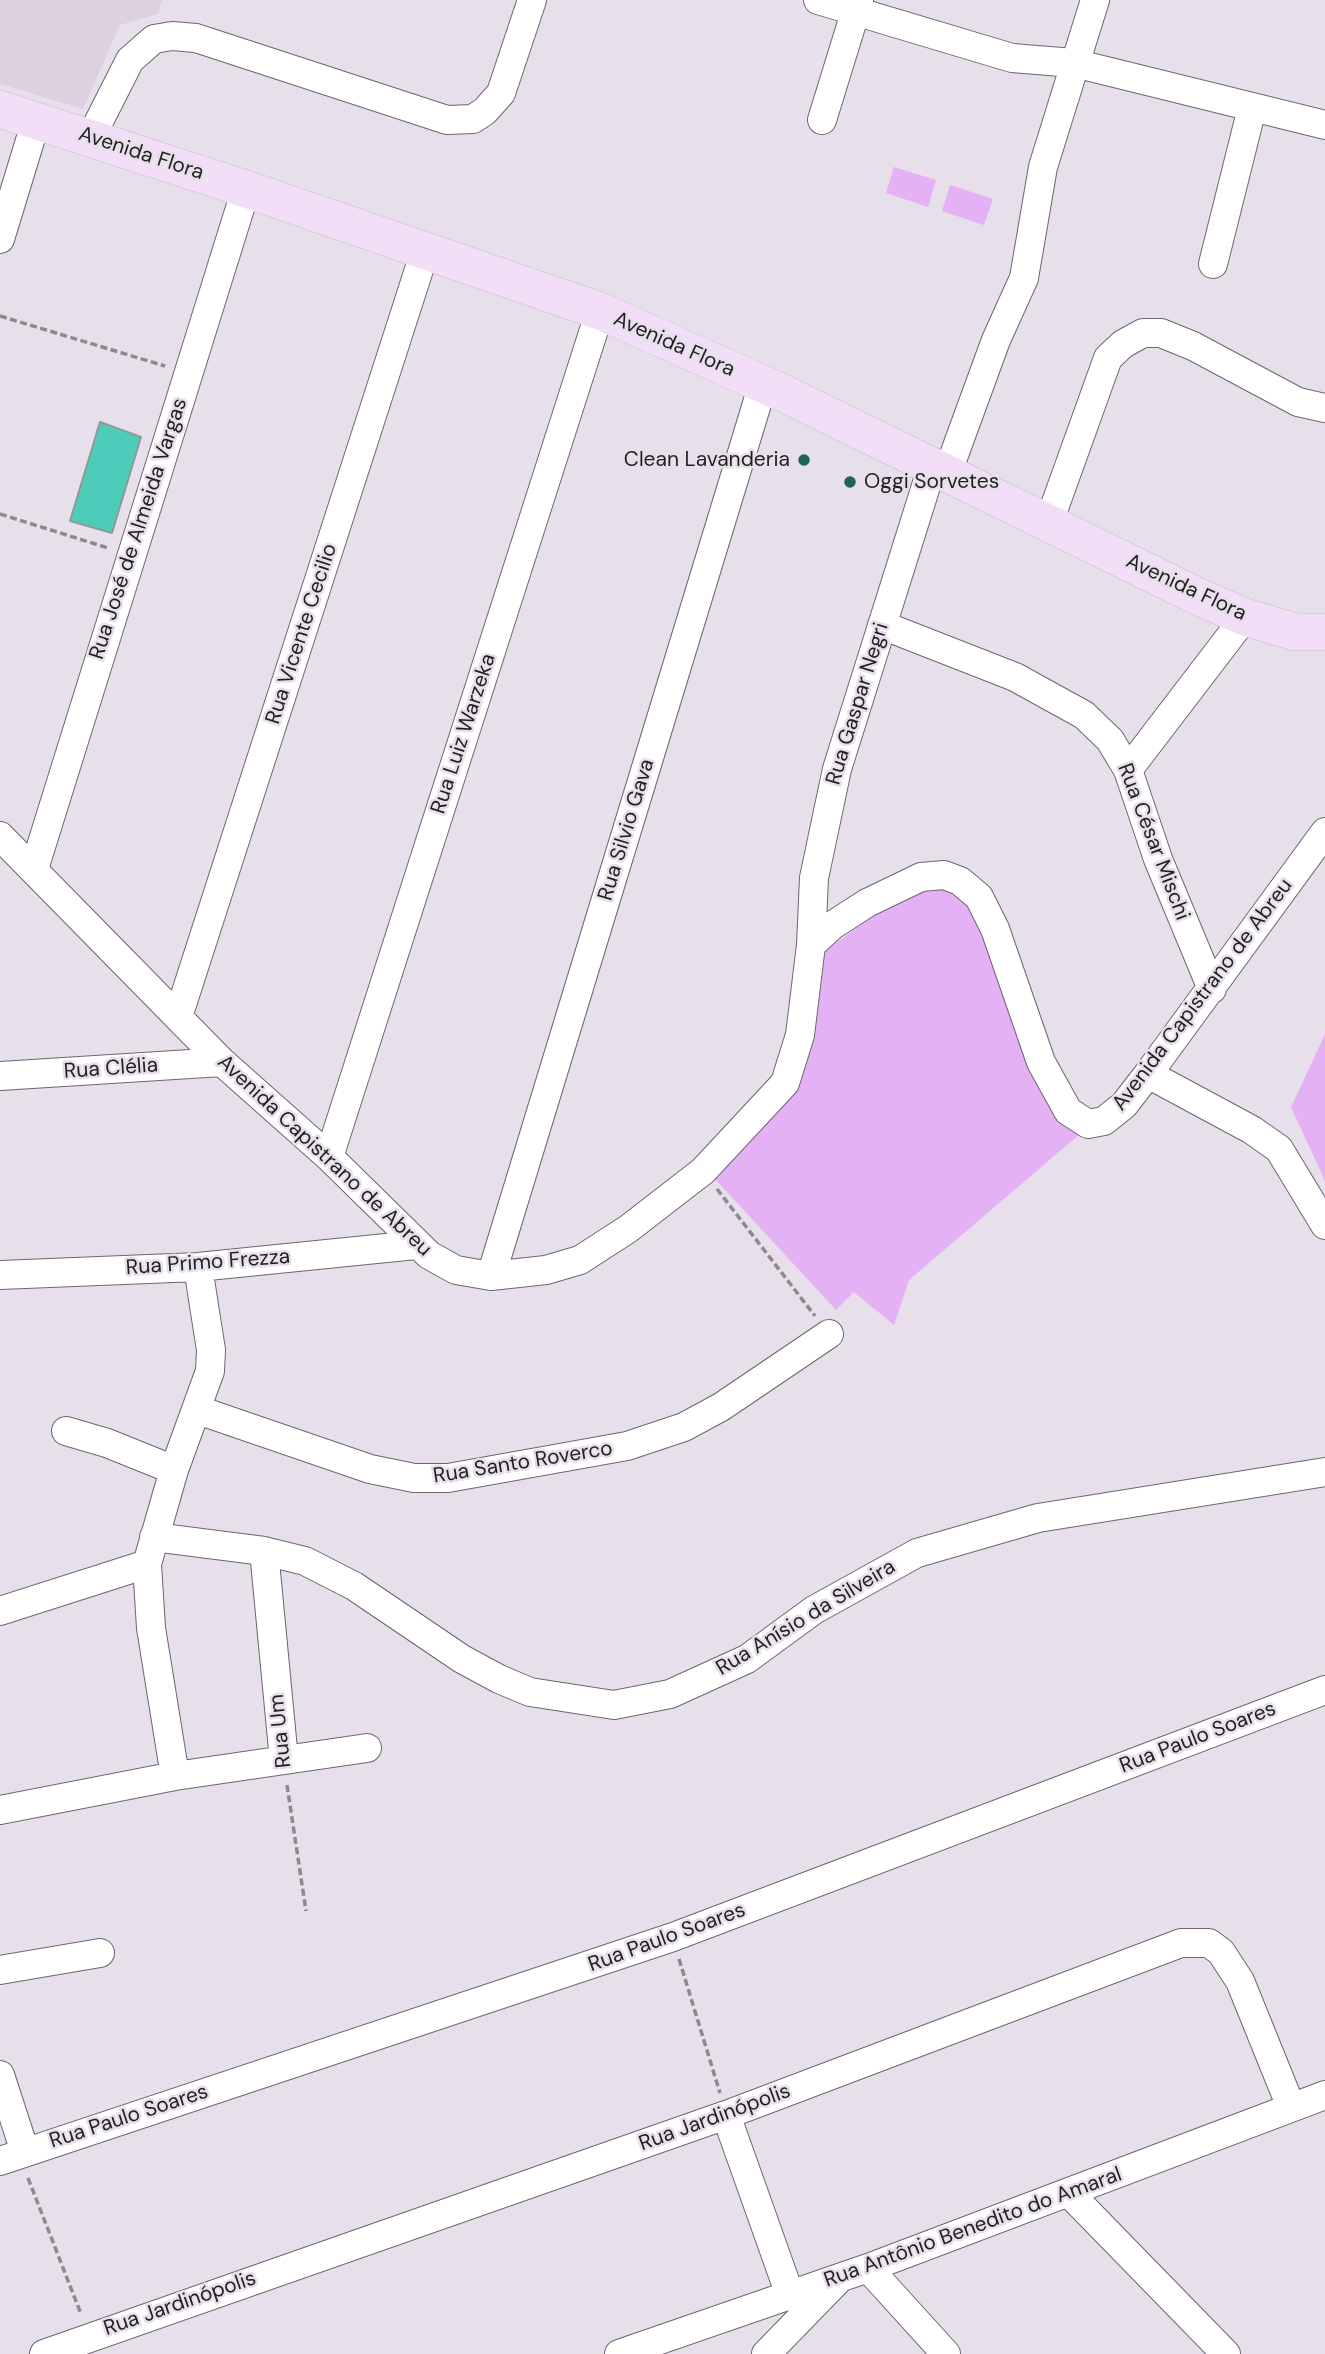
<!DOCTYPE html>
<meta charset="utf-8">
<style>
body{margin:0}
canvas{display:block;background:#e7dfe9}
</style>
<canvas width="1325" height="2354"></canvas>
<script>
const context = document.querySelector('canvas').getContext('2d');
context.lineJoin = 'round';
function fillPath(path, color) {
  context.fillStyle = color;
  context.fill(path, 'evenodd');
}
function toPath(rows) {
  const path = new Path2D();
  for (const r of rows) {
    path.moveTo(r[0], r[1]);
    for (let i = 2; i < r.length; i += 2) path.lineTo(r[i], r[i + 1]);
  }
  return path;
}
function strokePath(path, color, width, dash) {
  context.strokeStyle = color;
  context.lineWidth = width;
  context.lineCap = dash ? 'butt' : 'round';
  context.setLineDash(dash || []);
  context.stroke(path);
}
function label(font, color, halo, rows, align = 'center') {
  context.font = font + ' "DM Sans",sans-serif';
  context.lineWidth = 5;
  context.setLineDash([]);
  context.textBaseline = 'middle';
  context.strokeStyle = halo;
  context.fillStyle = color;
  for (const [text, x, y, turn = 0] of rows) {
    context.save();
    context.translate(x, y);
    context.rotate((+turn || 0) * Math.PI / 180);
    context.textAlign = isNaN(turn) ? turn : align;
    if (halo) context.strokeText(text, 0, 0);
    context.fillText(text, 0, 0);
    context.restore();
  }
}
const built = toPath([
 [0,0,162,0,158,14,120,25,83,109,0,84]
]);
const green = toPath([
 [894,167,936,180,928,207,886,193],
 [950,185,993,199,984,225,942,211],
 [928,883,972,898,1080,1134,909,1280,894,1325,854,1292,836,1310,714,1178,786,1097,815,959,911,887],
 [1325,1034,1325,1181,1291,1107]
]);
const building = toPath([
 [100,422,141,437,112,533,70,521,100,422]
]);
const path = toPath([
 [0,316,165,366],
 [0,514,108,548],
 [717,1189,815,1316],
 [287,1785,306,1911],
 [679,1959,720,2093],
 [28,2178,81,2314]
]);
const minor = toPath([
 [818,0,1012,58,1074,63,1325,125],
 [822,120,859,0],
 [91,137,130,60,154,39,172,36,196,38,447,120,473,119,485,111,501,93,532,0],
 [0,239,36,121],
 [1213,264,1252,108],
 [947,474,996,340,1024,278,1043,167,1095,0],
 [1049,522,1108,358,1123,344,1143,333,1161,333,1193,346,1298,402,1325,408],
 [882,625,1015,677,1084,715,1110,740,1128,770,1158,859,1212,989],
 [1128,770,1245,617],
 [0,836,222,1062,329,1157,429,1255,456,1270,491,1276,546,1270,580,1260,628,1229,703,1171,785,1083,800,1035,811,945,814,878,837,769,932,467],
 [34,869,246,189],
 [811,945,833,925,867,903,921,877,944,875,960,881,979,897,995,929,1041,1062,1068,1111,1088,1124,1104,1121,1124,1105,1148,1074,1325,832],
 [178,1017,425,251],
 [1148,1074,1252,1130,1279,1149,1325,1225],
 [0,1076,222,1062],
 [329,1157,600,311],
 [0,1275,198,1267,416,1245],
 [491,1276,763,384],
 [198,1410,370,1469,414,1478,448,1478,627,1446,684,1427,721,1407,829,1334],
 [66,1431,107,1443,174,1470],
 [154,1537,264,1551,305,1561,354,1586,462,1659,499,1679,530,1692,614,1705,670,1694,747,1659,814,1610,917,1553,1038,1518,1325,1472],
 [264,1551,284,1760],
 [0,1611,147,1564],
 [175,1776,151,1628,147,1564,174,1470,210,1371,211,1350,198,1267],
 [0,1810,175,1776,367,1748],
 [0,1970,100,1953],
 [0,2075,25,2152],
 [726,2115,790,2295],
 [0,2161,673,1937,1325,1690],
 [1069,2193,1226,2354],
 [868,2268,946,2354],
 [44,2354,726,2115,1181,1943,1209,1943,1221,1952,1240,1981,1291,2107],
 [619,2354,868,2268,1325,2095],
 [766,2354,837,2281]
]);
const major = toPath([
 [0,109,246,189,600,311,785,394,1199,597,1245,617,1295,632,1325,632]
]);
const markers = [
 [804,460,7,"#1d655a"],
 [850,482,7,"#1d655a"]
];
const streetNames = [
 ["Avenida Flora",141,154,18],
 ["Avenida Flora",674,345,24],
 ["Rua José de Almeida Vargas",139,529,-72],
 ["Avenida Flora",1186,588,25],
 ["Rua Vicente Cecilio",302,634,-72],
 ["Rua Gaspar Negri",858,704,-73],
 ["Rua Luiz Warzeka",464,734,-72],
 ["Rua Silvio Gava",627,830,-73],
 ["Rua César Mischi",1153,842,69],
 ["Avenida Capistrano de Abreu",1203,995,-53],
 ["Rua Clélia",111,1069,-4],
 ["Avenida Capistrano de Abreu",324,1156,43],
 ["Rua Primo Frezza",208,1263,-4],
 ["Rua Santo Roverco",523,1463,-9],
 ["Rua Anísio da Silveira",806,1618,-31],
 ["Rua Um",281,1731,-96],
 ["Rua Paulo Soares",1198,1738,-21],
 ["Rua Paulo Soares",667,1938,-20],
 ["Rua Paulo Soares",129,2117,-18],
 ["Rua Jardinópolis",715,2118,-20],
 ["Rua Antônio Benedito do Amaral",973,2228,-20],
 ["Rua Jardinópolis",180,2304,-19]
];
const poiNames = [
 ["Clean Lavanderia",790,460],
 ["Oggi Sorvetes",864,482,"left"]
];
fillPath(built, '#ddd1e1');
fillPath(green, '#e5b1f5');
fillPath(building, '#4dcdb9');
strokePath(building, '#8d9b98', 2);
strokePath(minor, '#6d666f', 30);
strokePath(major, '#c1c0c1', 38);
strokePath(path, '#8e888f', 3.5, [7, 3.5]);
strokePath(minor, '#fff', 28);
strokePath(major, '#f2dff7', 37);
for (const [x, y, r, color] of markers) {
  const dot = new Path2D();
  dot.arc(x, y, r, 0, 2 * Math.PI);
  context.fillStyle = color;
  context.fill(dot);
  strokePath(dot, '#e7dfe9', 2.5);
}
label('21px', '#221f23', '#e7dfe9', streetNames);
label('21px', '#221f23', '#e7dfe9', poiNames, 'right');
</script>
